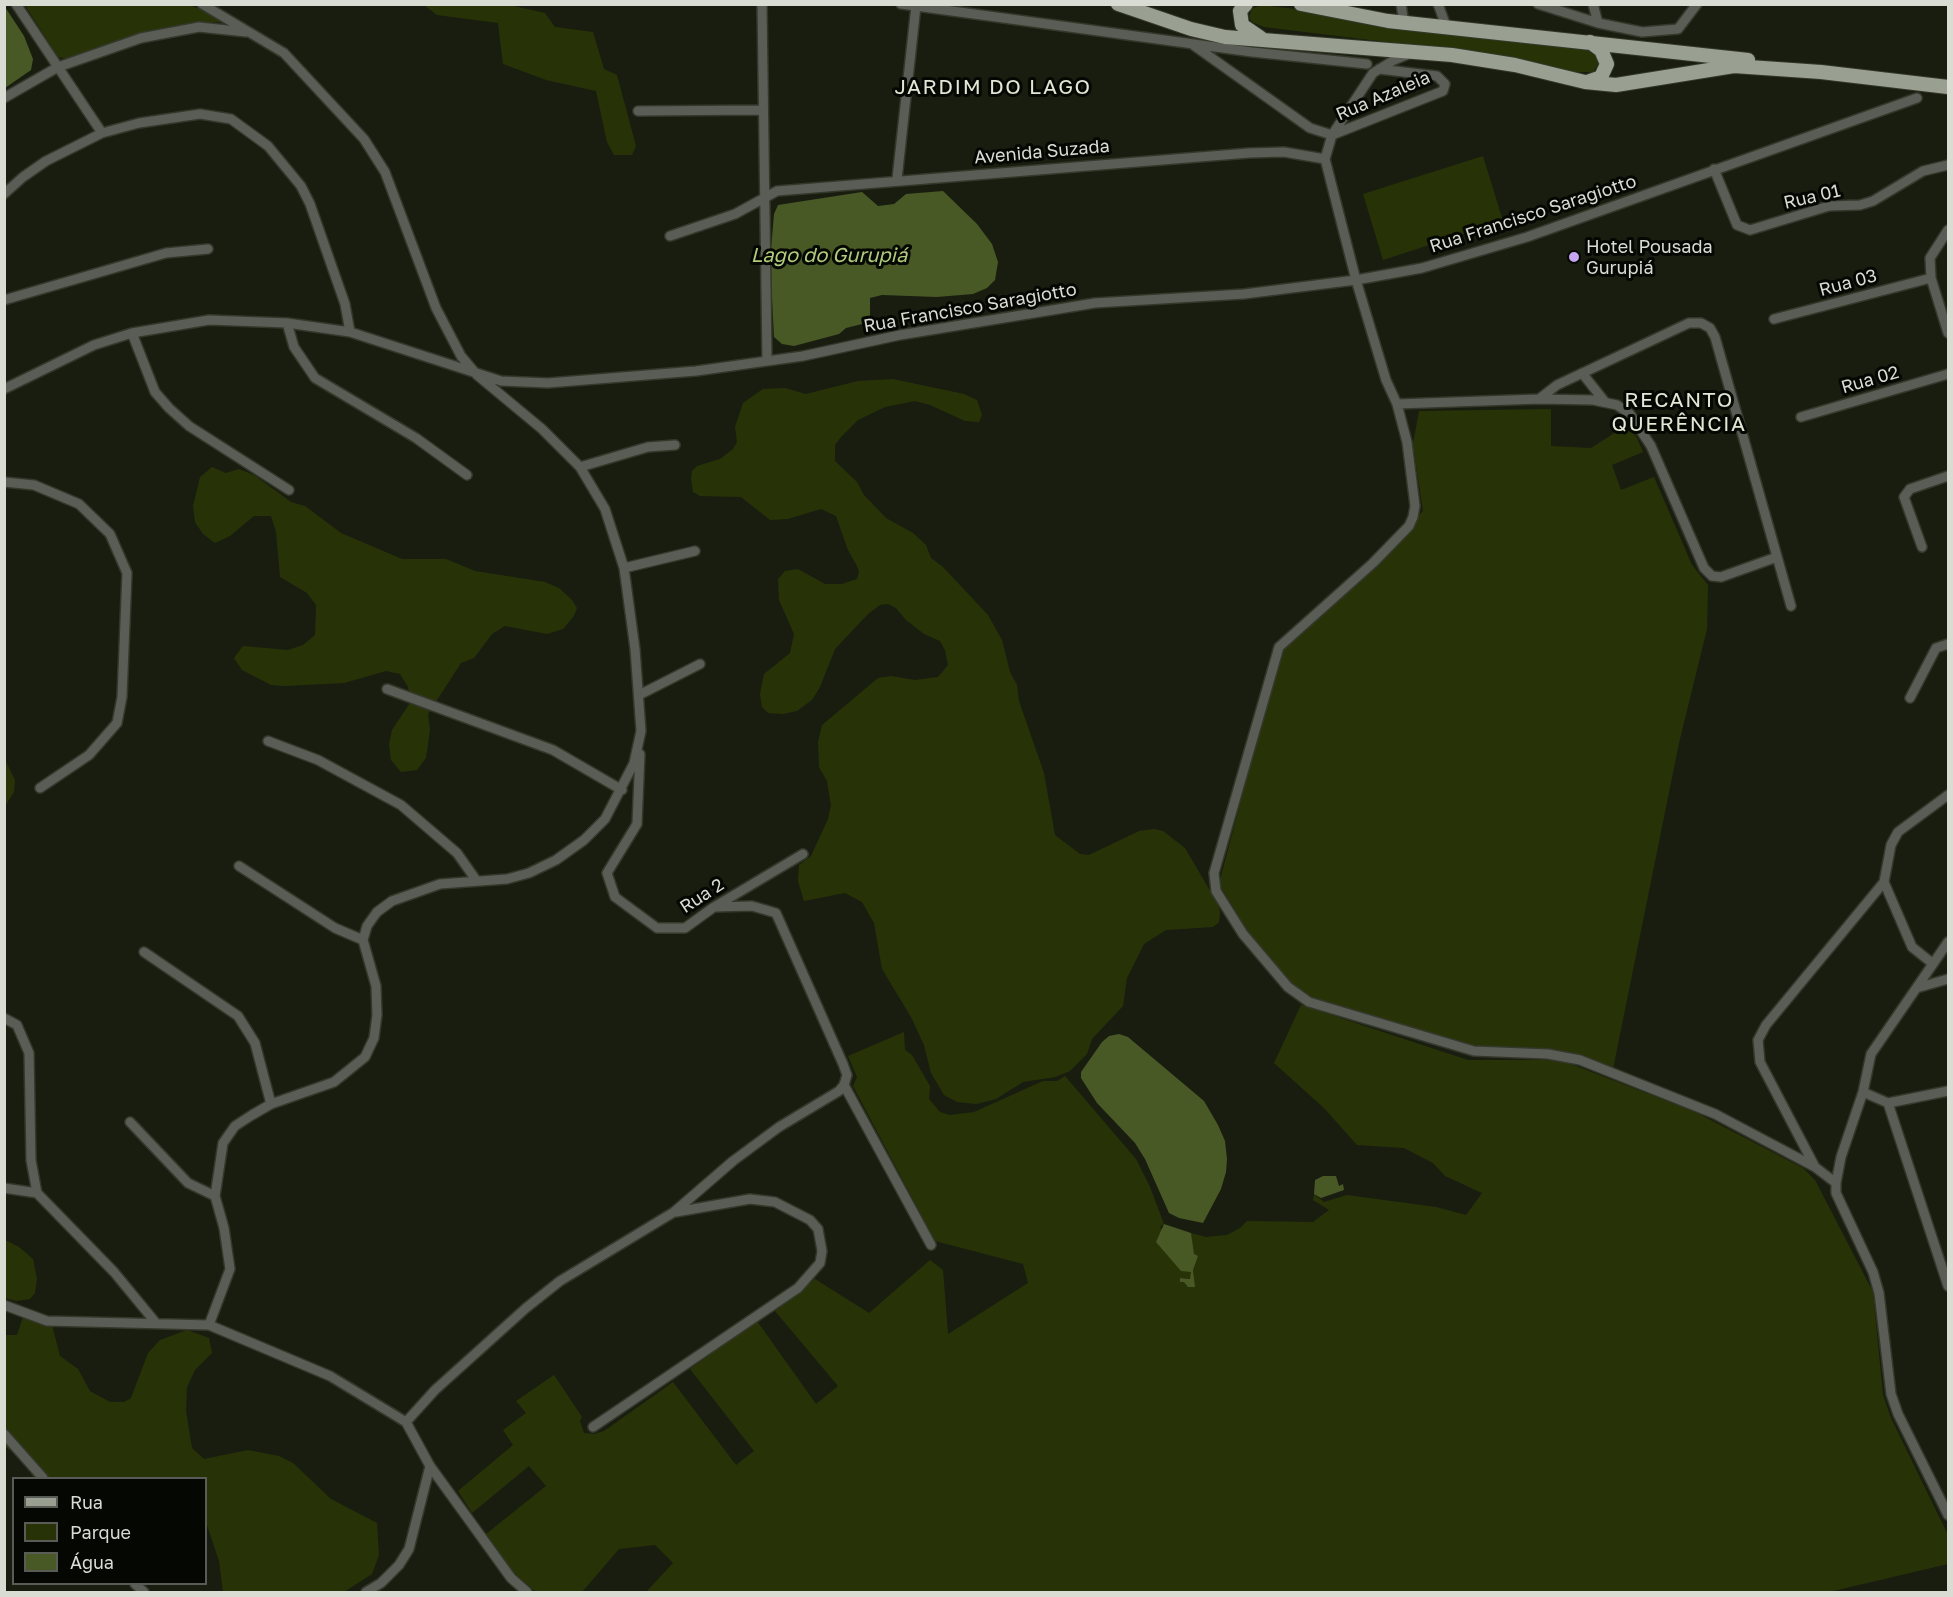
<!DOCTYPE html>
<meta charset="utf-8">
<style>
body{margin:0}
#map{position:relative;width:1953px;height:1597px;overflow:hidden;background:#191d10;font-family:"Golos Text",sans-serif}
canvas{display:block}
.frame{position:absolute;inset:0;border:6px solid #d8dcd3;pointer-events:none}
.legend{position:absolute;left:12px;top:1477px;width:195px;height:108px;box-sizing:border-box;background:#050703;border:2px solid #595c56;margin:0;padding:8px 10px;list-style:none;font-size:18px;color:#d8dcd3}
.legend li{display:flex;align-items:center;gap:12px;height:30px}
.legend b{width:30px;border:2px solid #595c56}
</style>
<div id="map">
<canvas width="1953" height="1597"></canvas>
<div class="frame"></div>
<ul class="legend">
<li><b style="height:8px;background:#9aa091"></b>Rua</li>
<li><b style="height:16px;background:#273307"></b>Parque</li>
<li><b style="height:16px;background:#495925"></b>Água</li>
</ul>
</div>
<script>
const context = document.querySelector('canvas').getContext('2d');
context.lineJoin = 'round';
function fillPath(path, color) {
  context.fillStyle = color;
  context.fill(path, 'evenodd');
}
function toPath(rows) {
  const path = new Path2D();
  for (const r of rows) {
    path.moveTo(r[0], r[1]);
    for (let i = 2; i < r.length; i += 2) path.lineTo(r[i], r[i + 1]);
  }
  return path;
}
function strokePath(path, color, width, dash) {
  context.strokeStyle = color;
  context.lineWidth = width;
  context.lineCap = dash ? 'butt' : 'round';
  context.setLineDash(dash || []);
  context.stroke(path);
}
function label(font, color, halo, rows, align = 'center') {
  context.font = font + ' "Golos Text",sans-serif';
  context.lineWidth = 6;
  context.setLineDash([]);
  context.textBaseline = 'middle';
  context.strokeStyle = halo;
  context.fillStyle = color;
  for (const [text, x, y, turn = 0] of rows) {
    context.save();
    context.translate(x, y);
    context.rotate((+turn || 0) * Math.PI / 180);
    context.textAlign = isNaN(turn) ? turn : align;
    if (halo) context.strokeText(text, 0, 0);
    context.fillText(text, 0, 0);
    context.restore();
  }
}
const green = toPath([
 [25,5,190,5,227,22,193,23,159,29,124,38,68,59,58,57],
 [424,5,509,5,545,13,555,27,593,32,604,69,617,75,636,146,632,155,614,155,607,142,596,91,546,80,503,64,498,23,437,15],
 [1261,5,1321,12,1379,26,1589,49,1598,54,1600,62,1593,72,1568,72,1501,56,1264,27,1252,22,1249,17,1252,9],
 [1483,156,1503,221,1383,260,1363,194],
 [893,379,964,394,977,400,982,415,979,422,965,421,930,405,915,401,885,407,858,420,841,437,835,445,835,461,857,482,864,495,886,518,913,533,926,545,931,558,943,567,988,615,1002,640,1010,672,1017,685,1019,701,1044,773,1055,835,1080,854,1089,855,1139,831,1154,829,1163,831,1185,848,1219,906,1220,913,1219,922,1213,927,1166,930,1144,944,1127,978,1123,1006,1092,1039,1087,1054,1070,1071,1055,1077,1023,1082,996,1099,976,1104,957,1102,944,1095,931,1073,924,1045,911,1017,882,969,874,923,862,902,845,893,804,901,798,881,799,865,811,856,828,819,831,805,827,781,819,767,818,742,822,725,878,678,891,676,915,680,938,677,948,665,945,650,940,641,924,634,906,620,896,608,888,604,880,605,868,614,835,649,820,687,812,700,797,711,783,714,768,713,762,707,760,694,764,674,790,653,794,634,779,600,778,579,785,571,798,569,825,584,842,584,857,579,859,572,857,566,848,550,836,516,821,509,788,519,770,520,741,497,700,496,693,492,691,478,692,471,697,466,720,459,733,449,737,442,735,427,743,403,763,389,785,388,806,394,858,381],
 [1551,409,1551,446,1591,448,1627,425,1637,438,1643,452,1612,465,1621,490,1654,477,1692,565,1708,585,1707,629,1679,743,1613,1069,1577,1054,1555,1050,1481,1047,1462,1043,1311,999,1289,982,1247,930,1219,884,1280,651,1380,561,1423,511,1413,444,1419,411],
 [212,467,226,473,239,469,254,475,291,502,305,506,341,533,402,559,446,559,475,571,545,582,559,588,572,600,577,608,574,616,563,629,547,634,505,626,492,634,474,658,461,663,428,714,430,730,426,758,417,770,401,772,391,760,389,744,392,730,410,703,408,687,400,674,386,671,344,683,285,686,271,685,242,670,234,658,243,646,288,650,303,645,315,635,316,605,307,593,280,577,276,532,271,516,254,516,230,536,215,543,203,534,195,522,193,506,200,477],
 [5,760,15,780,14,792,5,806],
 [1301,1005,1468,1060,1555,1060,1576,1066,1695,1112,1803,1168,1815,1180,1873,1292,1883,1395,1891,1418,1948,1535,1948,1564,1829,1592,646,1592,673,1563,655,1545,619,1549,582,1592,536,1592,513,1572,486,1534,546,1486,529,1466,472,1513,458,1491,513,1445,503,1430,526,1413,516,1401,554,1375,582,1417,580,1421,584,1433,594,1434,604,1431,673,1382,736,1465,754,1451,690,1369,757,1321,816,1404,838,1386,775,1311,815,1279,869,1313,930,1260,943,1270,948,1334,1028,1283,1023,1264,935,1241,853,1086,857,1077,848,1056,904,1032,905,1050,912,1055,930,1086,929,1099,940,1112,950,1115,974,1112,1043,1081,1057,1081,1065,1076,1136,1159,1150,1187,1164,1224,1160,1227,1191,1272,1191,1279,1181,1278,1191,1286,1194,1287,1191,1233,1206,1237,1227,1235,1240,1228,1247,1221,1313,1222,1329,1210,1313,1200,1314,1194,1324,1202,1347,1195,1436,1207,1466,1215,1482,1193,1445,1176,1433,1163,1404,1148,1357,1145,1324,1108,1274,1063],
 [5,1240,19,1247,33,1259,37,1279,35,1293,30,1299,16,1301,5,1298],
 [24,1314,51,1321,60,1356,78,1369,90,1391,110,1402,124,1402,131,1398,148,1353,160,1340,187,1330,209,1338,212,1353,195,1370,187,1387,186,1411,192,1448,204,1459,248,1450,279,1456,293,1463,331,1499,377,1523,379,1555,372,1574,344,1592,223,1592,219,1561,206,1522,206,1478,34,1478,17,1454,5,1447,4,1335,17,1335]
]);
const water = toPath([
 [5,7,24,36,33,59,31,70,5,88],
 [943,191,977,224,992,244,998,262,995,280,987,288,973,294,937,297,882,295,870,298,870,322,846,328,839,334,794,346,782,344,774,337,770,261,774,214,778,205,862,192,878,206,894,204,906,194],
 [1119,1034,1128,1037,1204,1101,1218,1125,1225,1141,1227,1159,1226,1172,1221,1189,1203,1223,1179,1218,1169,1213,1145,1159,1135,1143,1097,1103,1081,1078,1081,1072,1102,1042,1109,1036],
 [1323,1176,1336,1176,1339,1186,1343,1184,1344,1190,1321,1198,1314,1194,1315,1180],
 [1164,1224,1191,1233,1194,1254,1198,1256,1193,1270,1195,1287,1188,1287,1184,1282,1180,1282,1180,1278,1190,1279,1191,1272,1181,1271,1156,1242]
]);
const street = toPath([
 [16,4,102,133],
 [202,4,284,53,364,139,385,172,436,308,461,356,477,375,542,429,580,467,605,509,624,568,635,649,641,731,634,763,605,819,584,840,556,860,529,873,507,879,440,884,392,901,377,912,367,926,363,940,376,986,377,1015,374,1038,365,1057,334,1082,271,1104,252,1115,235,1126,223,1143,215,1196,224,1228,230,1269,209,1325],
 [762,4,767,360],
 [901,4,1252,52,1367,64],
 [1401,4,1404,23],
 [1438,4,1446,26],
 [1538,4,1598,23,1642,32,1678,29,1697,4],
 [1593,4,1598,23],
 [1192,44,1310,128,1332,135],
 [1411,53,1394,60,1373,73,1332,135,1325,159,1356,280,1386,380,1397,404,1539,399,1593,400,1617,405,1630,414,1651,446,1704,568,1712,576,1721,577,1777,557],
 [4,98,58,67,141,38,199,27,246,32],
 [638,111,762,110],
 [1332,135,1443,91,1445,84,1437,76,1379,69],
 [1714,169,1737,225,1750,230,1829,206,1860,205,1873,201,1923,171,1948,165],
 [897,179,916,6],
 [4,194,23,177,46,161,102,133,139,123,200,114,231,119,268,146,301,186,310,204,345,304,350,332],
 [1948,230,1930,258,1931,278,1948,333],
 [670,236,735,214,777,191,1249,153,1284,152,1325,159],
 [4,300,166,253,208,249],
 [1774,319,1931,278],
 [287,323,294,347,315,378,416,438,467,475],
 [132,333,155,392,169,408,189,426,289,490],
 [1582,373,1605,402],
 [4,389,94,345,132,333,209,320,287,323,350,332,501,381,548,383,696,371,803,356,900,335,1095,303,1244,294,1356,280,1422,268,1527,237,1917,98],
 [1539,399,1557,385,1689,323,1701,323,1710,328,1715,337,1791,606],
 [1397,404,1407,442,1415,506,1413,517,1409,526,1373,563,1279,647,1214,873,1216,891,1243,934,1288,987,1309,1002,1474,1051,1548,1054,1580,1060,1715,1114,1815,1167],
 [1801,417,1948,374],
 [580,467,648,447,675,445],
 [4,482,34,485,79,504,110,534,127,573,122,697,117,723,89,755,40,788],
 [1922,547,1904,497,1910,489,1948,476],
 [624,568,695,551],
 [387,689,553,750,622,790],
 [639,695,700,664],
 [1910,698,1936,648,1948,644],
 [268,741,318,760,401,805,457,853,476,880],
 [640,754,637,824,607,873,615,897,657,928,685,928,714,907,803,854],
 [239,866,335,928,363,940],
 [714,907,752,906,776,913,843,1064,847,1075,844,1085,931,1245],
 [1948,942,1871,1054,1863,1092,1841,1157,1836,1183,1836,1193,1873,1272,1879,1293,1891,1394,1898,1414,1948,1515],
 [144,952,238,1016,255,1043,271,1104],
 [1932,963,1912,947,1884,882,1891,845,1898,832,1948,795],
 [1920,987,1948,979],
 [4,1018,17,1025,29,1053,31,1160,37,1193],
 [1863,1092,1888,1103,1948,1091],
 [1888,1103,1948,1286],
 [130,1122,188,1183,215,1196],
 [1836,1183,1815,1167,1760,1062,1758,1040,1766,1025,1884,882],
 [4,1188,37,1193,114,1272,156,1323],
 [4,1305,47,1321,209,1325,330,1376,406,1422,430,1466,511,1578,527,1592],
 [406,1422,435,1390,526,1308,560,1281,674,1212,733,1161,779,1127,839,1091,844,1085],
 [593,1427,798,1288,820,1263,822,1251,818,1229,810,1220,775,1202,750,1199,676,1212],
 [4,1434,43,1478],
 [135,1584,144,1592],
 [366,1592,381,1583,399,1565,409,1549,430,1466]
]);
const primary = toPath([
 [1118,4,1191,29,1225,37,1452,55,1515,65,1585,82,1616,85,1734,66,1821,72,1948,87],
 [1246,4,1240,11,1242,25,1261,38],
 [1301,4,1388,21,1748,60],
 [1587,82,1601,77,1607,64,1601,50,1590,42]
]);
const markers = [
 [1574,257,6,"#c6a6f0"]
];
const streetNames = [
 ["Rua Azaleia",1383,96,-23],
 ["Avenida Suzada",1042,152,-5],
 ["Rua 01",1812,197,-13],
 ["Rua Francisco Saragiotto",1533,214,-18],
 ["Rua 03",1848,283,-15],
 ["Rua Francisco Saragiotto",970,308,-10],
 ["Rua 02",1870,380,-16],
 ["Rua 2",702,896,-33]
];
const poiNames = [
 ["Hotel Pousada",1586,247],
 ["Gurupiá",1586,268]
];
const waterNames = [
 ["Lago do Gurupiá",829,256]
];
const quarterNames = [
 ["JARDIM DO LAGO",993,87],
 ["RECANTO",1679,400],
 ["QUERÊNCIA",1679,424]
];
fillPath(green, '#273307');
fillPath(water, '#495925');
strokePath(street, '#34382b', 12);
strokePath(primary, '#34382b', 16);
strokePath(street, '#5a5d56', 9);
strokePath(primary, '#9aa091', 14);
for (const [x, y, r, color] of markers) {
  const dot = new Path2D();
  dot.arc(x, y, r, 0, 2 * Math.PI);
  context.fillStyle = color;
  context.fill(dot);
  strokePath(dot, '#050703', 2);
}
label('18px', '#d8dcd3', '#050703', streetNames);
label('18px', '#d8dcd3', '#050703', poiNames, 'left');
label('italic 20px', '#b1cb7c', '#050703', waterNames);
context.letterSpacing = '1.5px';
label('21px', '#e0e7d4', '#050703', quarterNames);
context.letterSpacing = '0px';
</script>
